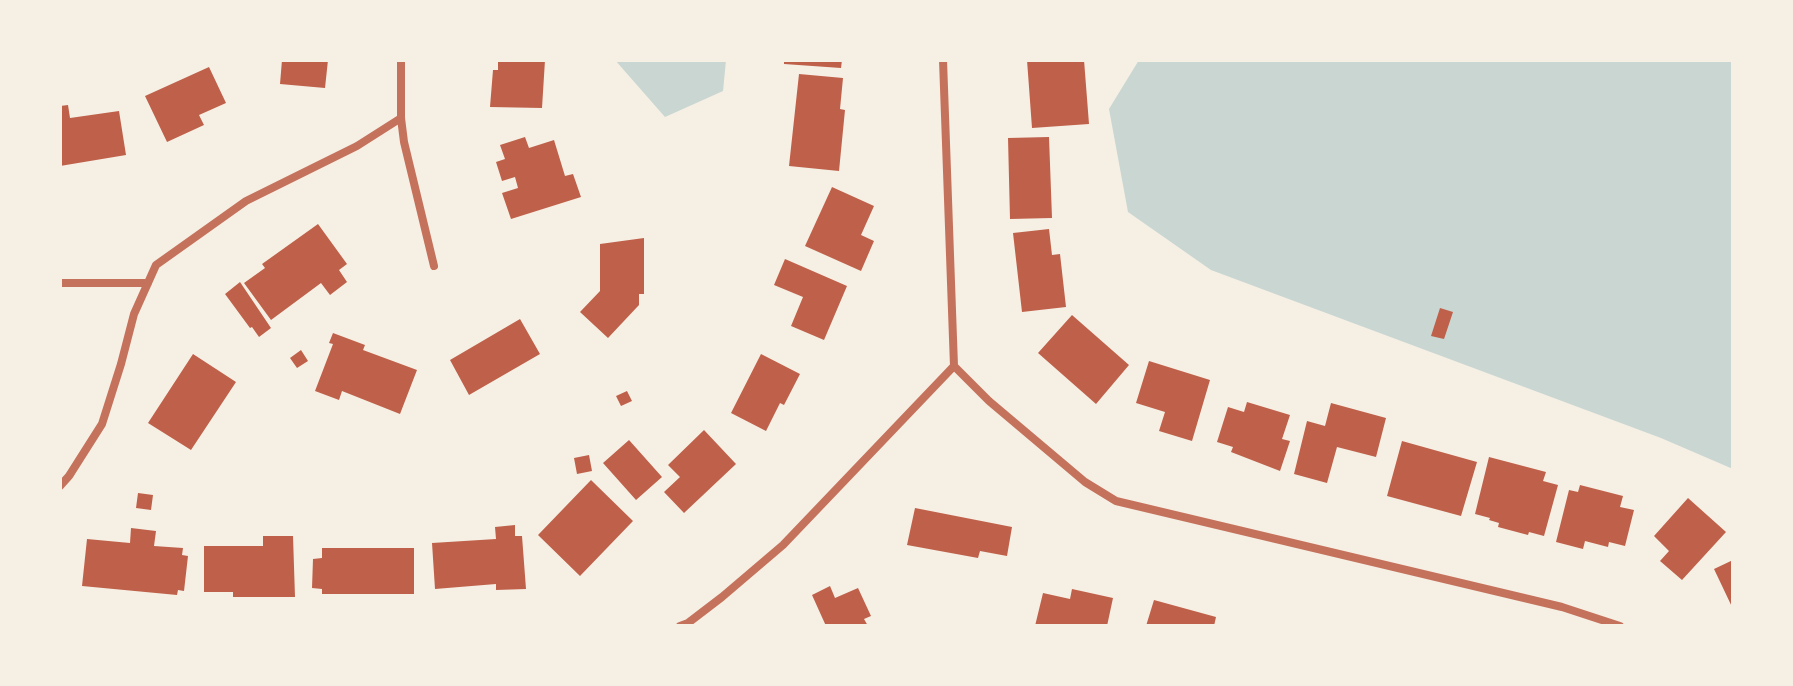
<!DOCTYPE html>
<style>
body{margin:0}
#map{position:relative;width:1793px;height:686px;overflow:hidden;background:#f6efe4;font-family:"Roboto Condensed",sans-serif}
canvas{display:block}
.frame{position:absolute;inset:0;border:62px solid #f6efe4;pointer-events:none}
</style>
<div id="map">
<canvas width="1793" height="686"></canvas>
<div class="frame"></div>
</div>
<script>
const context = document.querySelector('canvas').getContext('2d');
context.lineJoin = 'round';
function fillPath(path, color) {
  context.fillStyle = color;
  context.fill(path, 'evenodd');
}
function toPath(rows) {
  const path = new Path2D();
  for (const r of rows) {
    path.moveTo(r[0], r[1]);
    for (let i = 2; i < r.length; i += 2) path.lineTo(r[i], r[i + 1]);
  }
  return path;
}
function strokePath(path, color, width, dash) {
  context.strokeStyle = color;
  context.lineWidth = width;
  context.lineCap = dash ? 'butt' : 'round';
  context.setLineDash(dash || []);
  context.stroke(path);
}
const water = toPath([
 [615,60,726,60,723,91,665,117],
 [1139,60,1733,60,1733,469,1661,438,1211,270,1128,212,1109,109]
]);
const building = toPath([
 [282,60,328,60,325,88,280,84],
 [498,60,545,60,542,108,490,107,493,70,498,70],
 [784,60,842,60,841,68,784,64],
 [1027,60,1084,60,1089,124,1032,128],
 [209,67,226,103,199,115,204,125,167,142,145,96],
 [799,74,843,78,840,109,845,110,839,171,789,166],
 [68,105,70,118,119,111,126,155,60,166,60,106],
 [525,137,529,148,554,140,565,176,573,174,581,197,511,219,502,193,518,188,515,177,502,181,496,162,505,159,500,145],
 [1049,137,1052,218,1010,219,1008,138],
 [832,187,874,206,861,235,874,241,861,271,805,246],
 [318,224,347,264,339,270,347,282,330,295,321,283,271,320,244,283,265,268,262,264],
 [1049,229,1052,255,1060,254,1066,307,1022,312,1013,233],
 [644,238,644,294,639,294,639,305,608,338,580,312,600,291,600,244],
 [785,259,847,286,824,340,791,326,803,297,774,285],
 [240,282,271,328,259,337,252,327,250,328,225,294],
 [1440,308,1453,312,1444,339,1431,336],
 [1072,315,1129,365,1096,404,1038,353],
 [520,319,540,354,469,395,450,360],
 [333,333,365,345,363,350,417,370,400,414,342,391,339,400,315,391,333,344,329,343],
 [301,350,308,361,297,368,290,358],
 [193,354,236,382,191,450,148,423],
 [761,354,800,374,784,405,780,403,766,431,731,413],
 [1149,361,1210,380,1192,441,1159,431,1165,412,1136,403],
 [627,391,632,401,621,406,616,396],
 [1247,402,1290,415,1282,439,1290,441,1280,471,1231,452,1233,447,1217,442,1228,407,1244,412],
 [1331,403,1386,418,1376,457,1337,447,1327,483,1294,474,1307,421,1325,426],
 [704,430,736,464,684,513,664,492,680,477,668,465],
 [629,440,662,477,636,500,603,463],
 [1402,441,1477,462,1461,516,1387,496],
 [589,455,592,471,577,474,574,458],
 [1489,457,1546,472,1543,481,1558,485,1544,536,1529,532,1528,535,1498,527,1499,523,1489,520,1490,518,1475,514],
 [591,480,633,521,580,576,538,535],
 [1580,485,1623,496,1620,507,1634,510,1625,546,1609,542,1608,547,1585,541,1583,549,1556,542,1569,490,1578,492],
 [138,493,153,495,151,510,136,508],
 [1688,498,1726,532,1682,580,1660,561,1669,551,1654,536],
 [915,508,1012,527,1007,556,980,551,978,558,907,545],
 [515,525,515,536,522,536,526,589,496,590,496,584,435,589,432,543,496,539,495,527],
 [131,528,156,531,154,546,183,548,182,555,188,556,184,591,178,590,177,595,82,586,87,539,130,543],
 [263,536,293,536,295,597,233,597,233,592,204,592,204,546,263,546],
 [322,548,414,548,414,594,322,594,322,589,312,588,313,559,322,558],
 [1733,560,1733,609,1714,569],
 [830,586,835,598,858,588,871,616,864,619,868,626,826,626,812,595],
 [1072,589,1113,598,1107,626,1035,626,1043,593,1070,599],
 [1154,600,1216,617,1214,626,1146,626]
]);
const minor = toPath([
 [401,60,401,118,404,142,434,266],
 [943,60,954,366],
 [60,283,148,283],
 [954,366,989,401,1085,482,1116,501,1562,607,1620,626],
 [60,486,69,476,102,424,121,364,134,314,156,265,246,201,357,146,401,118],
 [680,626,688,623,722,597,783,545,954,366]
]);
fillPath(water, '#c9d6d2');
fillPath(building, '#bf614a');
strokePath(minor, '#c5725c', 8);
</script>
